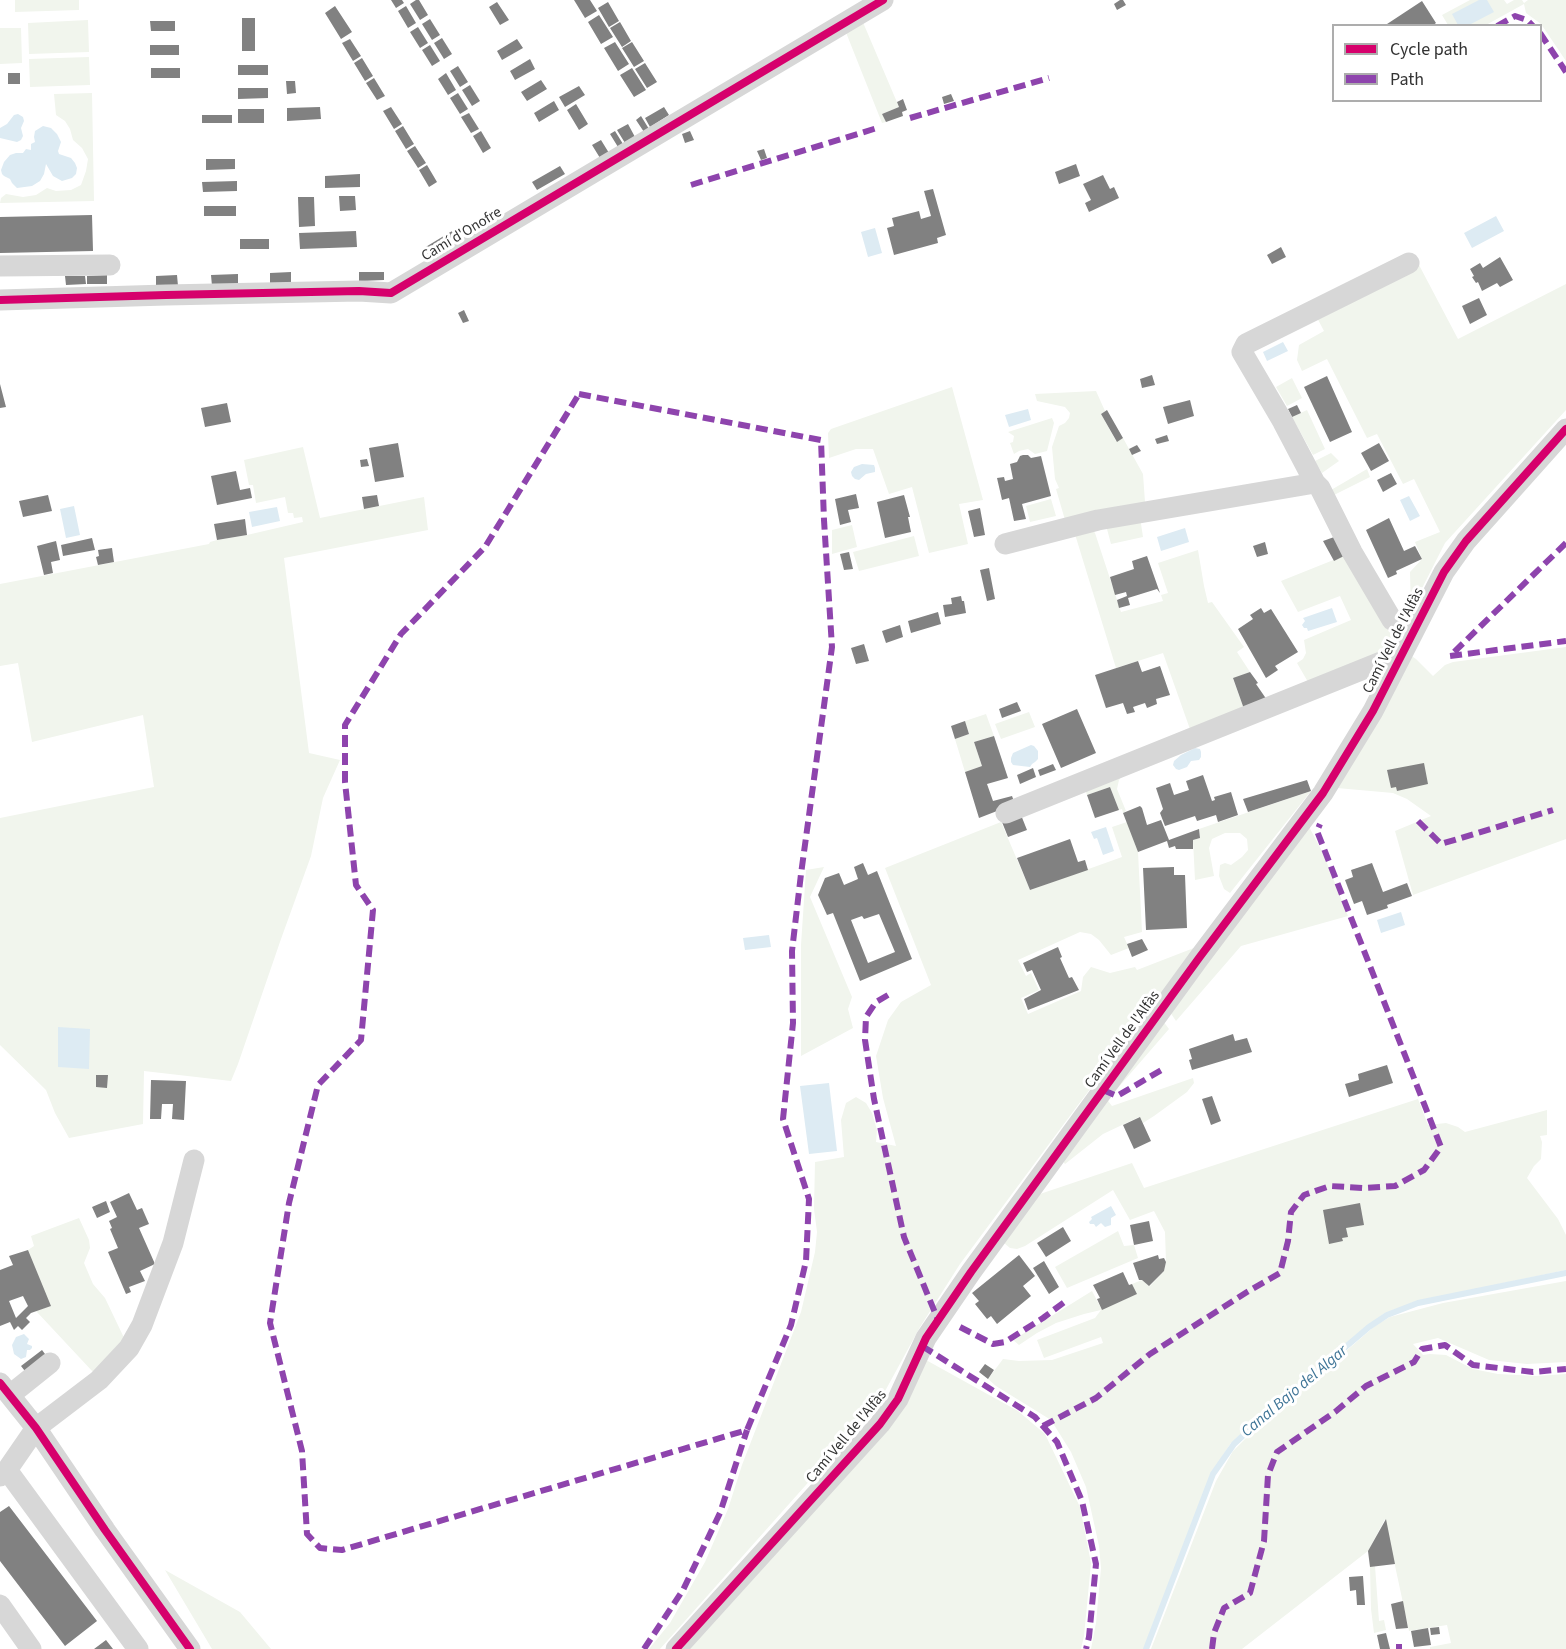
<!DOCTYPE html>
<meta charset="utf-8">
<style>
body{margin:0}
#map{position:relative;width:1566px;height:1649px;overflow:hidden;background:#fff;font-family:"Source Sans 3",sans-serif}
canvas{display:block}
.legend{position:absolute;left:1332px;top:24px;width:210px;height:78px;box-sizing:border-box;background:#fff;border:2px solid #adadad;margin:0;padding:8px 10px;list-style:none;font-size:18px;color:#333}
.legend li{display:flex;align-items:center;gap:12px;height:30px}
.legend b{width:30px;border:2px solid #adadad}
</style>
<div id="map">
<canvas width="1566" height="1649"></canvas>
<ul class="legend">
<li><b style="height:8px;background:#d6006c"></b>Cycle path</li>
<li><b style="height:8px;background:#8e44ad"></b>Path</li>
</ul>
</div>
<script>
const context = document.querySelector('canvas').getContext('2d');
context.lineJoin = 'round';
function fillPath(path, color) {
  context.fillStyle = color;
  context.fill(path, 'evenodd');
}
function toPath(rows) {
  const path = new Path2D();
  for (const r of rows) {
    path.moveTo(r[0], r[1]);
    for (let i = 2; i < r.length; i += 2) path.lineTo(r[i], r[i + 1]);
  }
  return path;
}
function strokePath(path, color, width, dash) {
  context.strokeStyle = color;
  context.lineWidth = width;
  context.lineCap = dash ? 'butt' : 'round';
  context.setLineDash(dash || []);
  context.stroke(path);
}
function label(font, color, halo, rows, align = 'center') {
  context.font = font + ' "Source Sans 3",sans-serif';
  context.lineWidth = 6;
  context.setLineDash([]);
  context.textBaseline = 'middle';
  context.strokeStyle = halo;
  context.fillStyle = color;
  for (const [text, x, y, turn = 0] of rows) {
    context.save();
    context.translate(x, y);
    context.rotate((+turn || 0) * Math.PI / 180);
    context.textAlign = isNaN(turn) ? turn : align;
    if (halo) context.strokeText(text, 0, 0);
    context.fillText(text, 0, 0);
    context.restore();
  }
}
const green = toPath([
 [15,0,79,0,79,10,15,12],
 [1470,0,1504,0,1507,4,1514,0,1522,0,1524,3,1528,0,1566,0,1566,61,1541,24,1526,13,1524,4,1486,25,1448,25,1442,15],
 [88,20,89,52,29,54,28,23],
 [862,20,899,107,882,114,886,122,882,123,845,30],
 [0,28,21,28,22,63,0,64],
 [89,57,90,85,30,87,29,59],
 [92,93,94,201,0,203,1,198,6,194,23,197,36,195,47,188,56,191,71,190,81,185,86,171,88,159,82,148,73,140,70,129,65,121,56,115,54,94],
 [1419,265,1458,339,1566,284,1566,410,1445,543,1411,610,1410,572,1422,559,1415,542,1440,532,1414,479,1403,484,1377,434,1367,438,1327,359,1302,371,1297,360,1299,345,1324,331,1315,314],
 [1292,378,1302,398,1287,406,1276,387],
 [952,387,983,500,959,504,968,544,929,553,912,487,889,494,873,449,856,449,829,458,828,433,831,429],
 [1096,391,1105,411,1101,414,1116,441,1123,438,1143,474,1145,502,1065,520,1056,489,1059,488,1055,479,1052,447,1059,426,1065,423,1069,418,1070,413,1065,407,1037,401,1035,394],
 [1307,410,1325,449,1313,455,1292,417],
 [1052,418,1054,423,1047,451,1035,454,1028,449,1019,451,1014,454,1010,443,1013,442,1014,436,1008,432],
 [303,447,320,518,424,497,428,530,284,558,309,753,340,760,323,798,311,856,281,939,238,1064,231,1081,144,1071,143,1124,69,1138,55,1113,46,1090,0,1045,0,818,154,787,143,715,32,742,18,663,0,666,0,584,209,544,210,542,217,540,247,535,303,522,302,517,294,518,293,513,288,513,285,497,256,503,253,485,249,485,244,460],
 [1331,453,1339,461,1322,473,1315,461],
 [1367,469,1370,477,1334,495,1331,490],
 [1051,499,1056,516,1030,522,1026,506],
 [1140,517,1143,537,1111,544,1107,529,1110,522],
 [852,525,857,547,832,554,832,530],
 [1090,527,1095,533,1121,612,1163,601,1161,595,1168,593,1158,563,1198,550,1204,586,1208,603,1212,602,1244,647,1237,652,1250,672,1233,679,1244,709,1191,732,1163,653,1116,668,1074,531],
 [914,536,919,556,859,571,853,552],
 [1346,555,1390,630,1393,638,1389,648,1308,682,1297,663,1303,659,1306,653,1304,640,1351,620,1340,596,1298,612,1281,581],
 [1566,647,1566,839,1413,895,1395,831,1431,816,1407,799,1393,793,1337,788,1410,655,1416,659,1433,676,1445,665,1453,662],
 [1029,712,1035,727,1001,739,995,724],
 [986,714,994,736,974,742,982,766,965,772,955,739,969,734,965,721],
 [1122,776,1119,780,1117,789,1126,811,1123,813,1122,809,1119,810,1110,787,1087,795,1084,788],
 [1311,791,1230,893,1224,889,1219,876,1220,865,1225,863,1231,865,1242,857,1248,850,1247,839,1240,833,1225,833,1212,839,1209,848,1214,876,1195,880,1193,840,1200,838,1199,829],
 [1001,822,1030,890,1122,857,1112,827,1127,822,1138,852,1142,932,1124,937,1129,948,1111,955,1099,940,1091,934,1080,932,1018,960,1026,976,1031,973,1039,990,1021,998,1028,1014,1081,991,1083,977,1091,967,1110,973,1135,967,1137,970,1199,946,1078,1105,960,1264,920,1327,878,1404,660,1649,649,1649,670,1623,705,1562,728,1509,742,1465,801,1312,815,1252,817,1232,814,1209,815,1162,844,1157,841,1120,846,1103,856,1097,866,1103,872,1113,877,1130,876,1142,896,1146,883,1098,876,1056,888,1020,901,1002,931,985,885,868],
 [1308,825,1323,853,1348,916,1241,946,1176,1021,1170,1012],
 [824,867,810,897,852,997,848,1009,853,1028,801,1056,801,945,806,870],
 [1163,1021,1169,1029,1117,1089,1114,1087],
 [1193,1078,1194,1083,1187,1092,1154,1116,1143,1123,1139,1117,1103,1134,1065,1164,1062,1160,1105,1097,1112,1106],
 [1418,1099,1428,1125,1446,1123,1458,1127,1465,1132,1547,1110,1547,1135,1540,1136,1542,1142,1541,1159,1534,1166,1527,1178,1558,1219,1566,1235,1566,1270,1417,1301,1385,1313,1368,1325,1231,1443,1211,1473,1144,1649,1091,1649,1096,1623,1101,1568,1099,1546,1086,1487,1071,1452,1051,1420,996,1386,988,1379,1003,1359,1019,1361,1052,1360,1103,1343,1101,1337,1044,1358,1037,1340,1095,1318,1101,1310,1084,1314,1056,1323,1037,1333,1019,1345,1013,1340,1092,1291,1102,1310,1136,1294,1132,1284,1142,1280,1150,1286,1164,1271,1166,1262,1165,1232,1154,1211,1130,1220,1113,1190,1025,1246,1017,1249,1010,1248,1004,1243,1037,1195,1132,1163,1144,1188],
 [79,1218,89,1240,90,1248,84,1263,93,1284,105,1298,126,1342,93,1372,36,1311,50,1306,28,1250,34,1246,31,1236],
 [1118,1231,1124,1246,1134,1245,1138,1258,1067,1288,1055,1267],
 [1566,1281,1566,1362,1527,1364,1489,1360,1438,1338,1413,1344,1423,1355,1430,1354,1446,1355,1473,1369,1498,1374,1536,1376,1566,1374,1566,1649,1430,1649,1430,1647,1451,1643,1447,1625,1409,1631,1385,1519,1368,1551,1242,1649,1151,1649,1216,1481,1233,1451,1248,1436,1376,1325,1390,1317,1443,1303],
 [926,1360,1018,1411,1045,1434,1080,1507,1091,1563,1084,1636,1081,1649,689,1649],
 [1375,1566,1379,1621,1384,1620,1386,1630,1374,1633,1371,1609,1370,1567],
 [165,1570,240,1612,271,1649,212,1649]
]);
const water = toPath([
 [1479,0,1487,0,1494,12,1469,25,1458,25,1452,14],
 [18,114,23,117,24,121,21,128,23,136,21,140,17,142,0,138,0,128,7,124,14,115],
 [43,126,51,128,57,134,61,142,58,151,59,154,71,158,75,163,77,168,76,174,72,178,62,181,53,176,46,164,44,174,40,181,32,186,17,188,12,183,10,179,4,176,2,174,1,170,4,162,10,155,16,153,23,153,26,149,31,150,31,144,35,142,34,137,35,131],
 [1496,216,1504,231,1472,248,1464,233],
 [875,228,882,253,868,257,861,232],
 [1283,342,1288,351,1267,361,1263,352],
 [1028,409,1031,420,1009,427,1005,415],
 [862,464,874,465,875,468,875,472,866,474,859,480,855,479,852,476,851,472,854,467],
 [1409,496,1420,516,1410,521,1400,500],
 [74,506,80,535,66,538,60,509],
 [277,507,280,521,252,527,249,512],
 [1185,528,1189,542,1161,551,1157,537],
 [1332,608,1337,622,1308,631,1307,628,1304,628,1302,625,1305,621,1303,618],
 [1031,745,1034,746,1038,751,1038,759,1035,762,1032,764,1030,767,1013,765,1011,762,1011,758,1013,753],
 [1195,748,1200,749,1201,752,1201,757,1199,760,1191,761,1187,767,1179,770,1176,769,1173,765,1174,761,1181,755],
 [1106,827,1114,851,1103,855,1097,838,1094,839,1091,832],
 [1401,912,1405,925,1381,933,1377,920],
 [769,935,771,947,745,950,743,938],
 [58,1027,90,1029,89,1069,58,1067],
 [829,1083,837,1151,809,1154,800,1086],
 [1111,1206,1116,1215,1111,1218,1111,1225,1105,1227,1101,1223,1096,1227,1094,1224,1090,1224,1089,1222,1092,1219,1091,1217],
 [24,1334,29,1339,27,1344,32,1346,32,1348,30,1350,27,1350,26,1357,21,1359,14,1354,12,1345,16,1337]
]);
const stream = toPath([
 [1146,1649,1213,1474,1234,1444,1261,1419,1369,1327,1387,1315,1418,1303,1566,1273]
]);
const building = toPath([
 [391,0,402,0,404,3,396,8],
 [416,0,419,0,428,15,420,20,410,4],
 [574,0,590,0,597,11,585,18],
 [1120,0,1123,0,1126,5,1117,10,1114,4],
 [1422,1,1436,23,1432,26,1384,26],
 [497,2,509,20,500,25,489,7],
 [608,2,619,21,609,27,598,8],
 [335,6,352,32,341,39,325,13],
 [406,6,416,23,408,28,398,11],
 [599,15,613,37,601,44,588,22],
 [242,18,255,18,255,51,242,51],
 [430,19,440,35,432,40,422,24],
 [150,21,175,21,175,31,151,31],
 [620,22,631,41,622,47,610,28],
 [418,27,428,43,420,48,410,32],
 [442,38,452,54,444,59,434,43],
 [350,39,361,56,353,61,342,43],
 [517,39,523,48,502,60,497,51],
 [615,42,629,64,618,71,604,48],
 [632,42,644,61,634,67,622,48],
 [150,45,179,45,179,55,150,55],
 [430,45,440,61,432,66,422,50],
 [362,58,373,76,365,81,354,63],
 [530,59,535,69,515,80,510,71],
 [645,63,657,82,647,88,635,69],
 [238,65,268,65,268,75,238,75],
 [458,66,468,82,460,87,450,71],
 [151,68,180,68,180,78,151,78],
 [632,68,646,90,634,97,620,75],
 [8,73,20,73,20,84,8,84],
 [446,73,456,90,448,95,438,79],
 [374,78,385,96,377,100,366,83],
 [541,80,547,89,527,101,521,92],
 [286,81,295,81,296,93,287,94],
 [470,85,480,101,472,106,462,90],
 [579,86,585,95,565,107,559,97],
 [238,88,268,88,268,98,238,99],
 [458,93,468,109,460,114,450,98],
 [951,94,954,101,944,104,942,97],
 [903,99,907,110,902,112,903,116,886,122,882,114,899,107,897,102],
 [554,101,559,110,539,122,534,113],
 [576,104,588,124,579,130,567,110],
 [320,107,321,119,287,121,287,108],
 [391,107,402,124,394,129,383,111],
 [664,107,669,115,650,127,645,118],
 [238,109,264,109,264,123,238,123],
 [469,113,479,129,471,133,461,117],
 [202,115,232,115,232,123,202,123],
 [641,116,649,129,644,132,636,120],
 [628,124,635,137,625,143,617,130],
 [403,126,414,144,406,149,395,131],
 [481,131,491,148,483,153,473,136],
 [615,131,623,144,618,147,610,134],
 [690,131,694,140,685,143,682,134],
 [601,140,609,153,600,158,592,145],
 [415,146,426,163,418,168,407,151],
 [764,149,767,158,761,160,757,151],
 [206,159,235,159,235,169,206,170],
 [1076,164,1080,176,1059,184,1055,172],
 [427,165,437,182,429,187,419,170],
 [560,166,565,174,537,190,532,182],
 [360,174,360,187,325,188,325,176],
 [1103,175,1110,189,1114,187,1119,198,1089,212,1085,203,1091,200,1083,184],
 [237,181,237,191,203,192,202,182],
 [933,189,946,235,937,238,938,243,894,255,887,228,894,226,892,218,919,211,921,219,931,216,924,191],
 [339,196,355,196,356,210,340,211],
 [298,197,314,197,315,226,299,227],
 [204,206,236,206,236,216,204,216],
 [92,215,93,251,0,253,0,217],
 [457,228,463,237,430,257,424,248],
 [356,231,357,247,300,249,299,233],
 [240,239,269,239,269,249,240,249],
 [1281,247,1286,257,1272,264,1267,255],
 [1500,257,1513,280,1500,287,1497,283,1482,291,1478,282,1476,283,1472,277,1474,276,1470,269,1480,263,1483,268],
 [291,272,291,283,270,284,270,273],
 [359,272,384,272,384,280,359,281],
 [238,274,238,285,212,286,211,275],
 [107,275,107,284,87,284,87,276],
 [177,275,178,286,156,287,156,276],
 [65,276,85,276,86,284,66,285],
 [1479,298,1487,315,1470,324,1462,306],
 [464,310,469,321,463,323,458,313],
 [1152,375,1155,385,1142,388,1140,379],
 [1327,376,1352,432,1330,442,1304,387],
 [0,384,6,407,0,408],
 [1190,400,1194,416,1168,424,1163,407],
 [227,403,231,422,205,427,201,408],
 [1297,405,1301,413,1292,417,1288,409],
 [1107,410,1123,438,1117,442,1101,414],
 [1167,435,1169,441,1157,444,1155,439],
 [398,443,404,477,375,482,369,448],
 [1379,443,1389,461,1371,471,1361,453],
 [1137,445,1141,451,1132,455,1129,449],
 [1023,455,1028,455,1031,458,1041,456,1051,496,1022,504,1026,519,1014,521,1009,498,1002,500,997,478,1004,477,1005,481,1013,479,1010,464,1017,462,1020,456],
 [367,459,369,466,361,467,360,460],
 [236,471,240,490,250,488,252,498,217,505,211,476],
 [1391,473,1397,484,1383,492,1377,480],
 [856,494,859,508,848,510,851,522,840,525,835,499],
 [48,495,52,511,23,517,19,501],
 [377,495,379,506,364,509,362,497],
 [904,495,910,517,908,517,911,532,885,538,877,502],
 [980,508,985,535,974,537,968,511],
 [1389,518,1404,551,1415,546,1422,559,1396,571,1397,574,1388,578,1366,530],
 [245,519,247,535,217,540,214,524],
 [1337,536,1346,555,1334,561,1323,541],
 [92,538,95,550,63,556,61,545],
 [56,541,60,560,51,562,53,573,44,575,37,546],
 [1265,542,1268,554,1257,557,1253,546],
 [112,548,114,562,98,565,96,557,99,556,98,550],
 [849,552,853,569,844,570,840,554],
 [1147,556,1160,593,1157,589,1128,598,1130,605,1119,608,1117,600,1127,596,1126,592,1115,595,1110,577,1134,569,1132,561],
 [989,568,995,599,987,601,980,570],
 [961,596,962,601,964,601,966,613,945,617,943,605,952,604,951,598],
 [1261,608,1264,613,1271,609,1298,652,1275,666,1278,670,1266,678,1238,629,1253,619,1250,615],
 [938,612,941,624,911,633,908,621],
 [900,625,903,637,886,643,882,631],
 [864,644,869,661,856,664,851,648],
 [1138,661,1142,672,1160,666,1170,695,1156,699,1157,704,1147,708,1145,703,1133,707,1135,712,1127,714,1123,703,1106,708,1095,675],
 [1250,672,1258,683,1256,684,1267,700,1244,709,1233,678],
 [1017,702,1021,711,1002,718,999,709],
 [1077,709,1096,753,1061,768,1042,724],
 [965,721,969,734,955,739,951,726],
 [994,736,1008,778,987,784,993,801,1012,796,1015,804,979,818,965,772,982,766,974,742],
 [1424,763,1428,784,1397,791,1396,787,1391,788,1387,770],
 [1053,764,1056,770,1040,776,1038,770],
 [1033,768,1036,777,1020,784,1017,775],
 [1203,775,1212,801,1215,800,1214,797,1231,792,1238,815,1218,822,1216,815,1197,821,1195,816,1165,826,1160,813,1163,809,1156,788,1170,783,1174,795,1189,790,1186,781],
 [1307,780,1311,791,1248,812,1243,799],
 [1110,787,1119,810,1095,818,1087,795],
 [1140,806,1142,808,1147,825,1161,820,1169,840,1199,829,1200,838,1193,840,1193,849,1176,849,1175,846,1169,848,1167,841,1138,852,1123,813],
 [1021,815,1027,830,1008,837,1002,822],
 [1070,839,1078,862,1085,860,1088,870,1030,890,1017,858],
 [863,863,868,875,877,871,912,959,860,981,833,913,827,915,818,895,825,878,839,873,844,885,858,879,854,867],
 [879,914,895,952,868,963,851,920,862,916,864,919],
 [1372,863,1383,892,1407,883,1412,896,1387,905,1388,908,1367,915,1362,901,1354,904,1345,880,1353,877,1351,870],
 [1174,867,1174,875,1185,875,1187,928,1146,930,1143,868],
 [1142,939,1148,950,1132,957,1127,944],
 [1058,947,1062,957,1060,958,1069,978,1072,977,1079,990,1028,1010,1024,999,1041,990,1032,970,1027,972,1023,963],
 [1233,1034,1235,1041,1247,1038,1252,1052,1192,1070,1189,1060,1192,1059,1189,1049],
 [1387,1065,1393,1083,1349,1097,1345,1084,1359,1080,1358,1074],
 [96,1075,108,1075,107,1088,96,1087],
 [151,1080,186,1081,184,1120,172,1119,173,1104,162,1104,161,1119,150,1119],
 [1212,1096,1221,1121,1211,1125,1202,1099],
 [1140,1117,1151,1141,1134,1149,1123,1125],
 [129,1193,137,1210,142,1208,149,1224,139,1228,155,1264,140,1271,145,1281,129,1287,131,1292,126,1294,108,1252,118,1248,110,1229,112,1228,109,1221,117,1217,110,1202],
 [106,1201,110,1212,97,1218,92,1207],
 [1360,1203,1364,1225,1346,1228,1348,1237,1342,1238,1343,1241,1329,1244,1323,1210],
 [1149,1221,1153,1241,1134,1245,1130,1225],
 [1063,1227,1071,1241,1046,1257,1037,1243],
 [28,1250,51,1306,31,1313,26,1318,30,1322,22,1330,18,1326,14,1330,10,1322,0,1326,0,1270,13,1265,9,1256],
 [23,1296,28,1306,16,1318,9,1301],
 [1019,1255,1035,1276,1023,1286,1031,1296,997,1324,991,1316,987,1319,975,1304,979,1301,972,1293],
 [1158,1255,1159,1259,1164,1258,1166,1262,1164,1271,1149,1286,1142,1280,1139,1280,1133,1263],
 [1044,1261,1059,1287,1049,1294,1033,1268],
 [1123,1272,1129,1285,1132,1284,1137,1294,1102,1310,1097,1299,1100,1298,1093,1285],
 [42,1350,48,1358,28,1375,21,1366],
 [985,1364,994,1370,988,1379,979,1372],
 [9,1506,97,1621,65,1646,0,1561,0,1512],
 [1386,1519,1395,1564,1370,1567,1368,1551],
 [1363,1576,1365,1605,1357,1605,1356,1590,1350,1591,1349,1577],
 [1403,1601,1408,1628,1396,1629,1391,1604],
 [1439,1627,1440,1634,1431,1635,1430,1628],
 [1428,1628,1431,1645,1414,1647,1411,1631],
 [1386,1633,1390,1649,1380,1649,1377,1635],
 [106,1640,113,1649,94,1649]
]);
const minor = toPath([
 [0,266,110,265],
 [0,300,166,295,359,291,391,293,883,0],
 [1315,483,1283,422,1242,352,1246,344,1409,263],
 [1005,544,1098,520,1315,483,1320,488,1352,552,1392,620,1414,630],
 [1006,813,1401,654],
 [0,1383,36,1428,105,1530,190,1649],
 [10,1395,50,1363],
 [7,1470,138,1649],
 [0,1476,7,1470,36,1428,99,1380,129,1348,142,1325,173,1243,194,1160],
 [0,1605,31,1649],
 [676,1649,880,1424,898,1399,926,1338,971,1272,1199,958,1323,793,1373,711,1444,572,1466,541,1566,429]
]);
const quiet = toPath([
 [1497,26,1515,16,1527,20,1533,26],
 [1540,33,1566,72],
 [910,118,1049,78],
 [691,185,877,128],
 [579,394,821,440,824,520,832,647,801,874,792,951,793,1023,783,1119,809,1199,806,1261,791,1325,747,1430,342,1550,320,1548,307,1534,302,1451,270,1323,289,1203,318,1085,361,1040,373,910,356,885,345,782,345,725,401,634,485,547,579,394],
 [1566,543,1450,656,1566,641],
 [1418,821,1441,844,1553,810],
 [888,995,876,1002,866,1017,865,1040,874,1099,904,1237,938,1320],
 [1103,1090,1117,1096,1165,1068],
 [960,1327,993,1344,1005,1342,1043,1318,1067,1300],
 [922,1346,1035,1417,1057,1442,1082,1501,1096,1564,1089,1637,1086,1649],
 [1043,1426,1096,1398,1150,1354,1247,1292,1280,1273,1288,1241,1291,1212,1304,1195,1330,1186,1363,1188,1395,1186,1424,1170,1441,1147,1317,831,1320,824],
 [1399,1644,1399,1649],
 [644,1649,683,1590,720,1513,747,1430],
 [1212,1649,1214,1633,1224,1608,1250,1593,1264,1541,1268,1475,1277,1452,1335,1412,1366,1386,1414,1362,1422,1349,1445,1345,1473,1365,1533,1372,1566,1369]
]);
const cycleway = toPath([
 [0,300,166,295,359,291,391,293,883,0],
 [0,1383,36,1428,105,1530,190,1649],
 [676,1649,880,1424,898,1399,926,1338,971,1272,1199,958,1323,793,1373,711,1444,572,1466,541,1566,429]
]);
const streetNames = [
 ["Camí d'Onofre",462,235,-31],
 ["Camí Vell de l'Alfàs",1394,641,-63],
 ["Camí Vell de l'Alfàs",1123,1040,-54],
 ["Camí Vell de l'Alfàs",847,1437,-50]
];
const waterNames = [
 ["Canal Bajo del Algar",1295,1392,-40]
];
fillPath(green, '#f1f5ed');
fillPath(water, '#ddebf3');
strokePath(stream, '#ddebf3', 6);
fillPath(building, '#818181');
strokePath(minor, '#d7d7d7', 21);
strokePath(quiet, '#8e44ad', 6, [12, 6]);
strokePath(cycleway, '#d6006c', 8);
label('15px', '#333', '#fff', streetNames);
label('italic 16px', '#3f7597', '#fff', waterNames);
</script>
